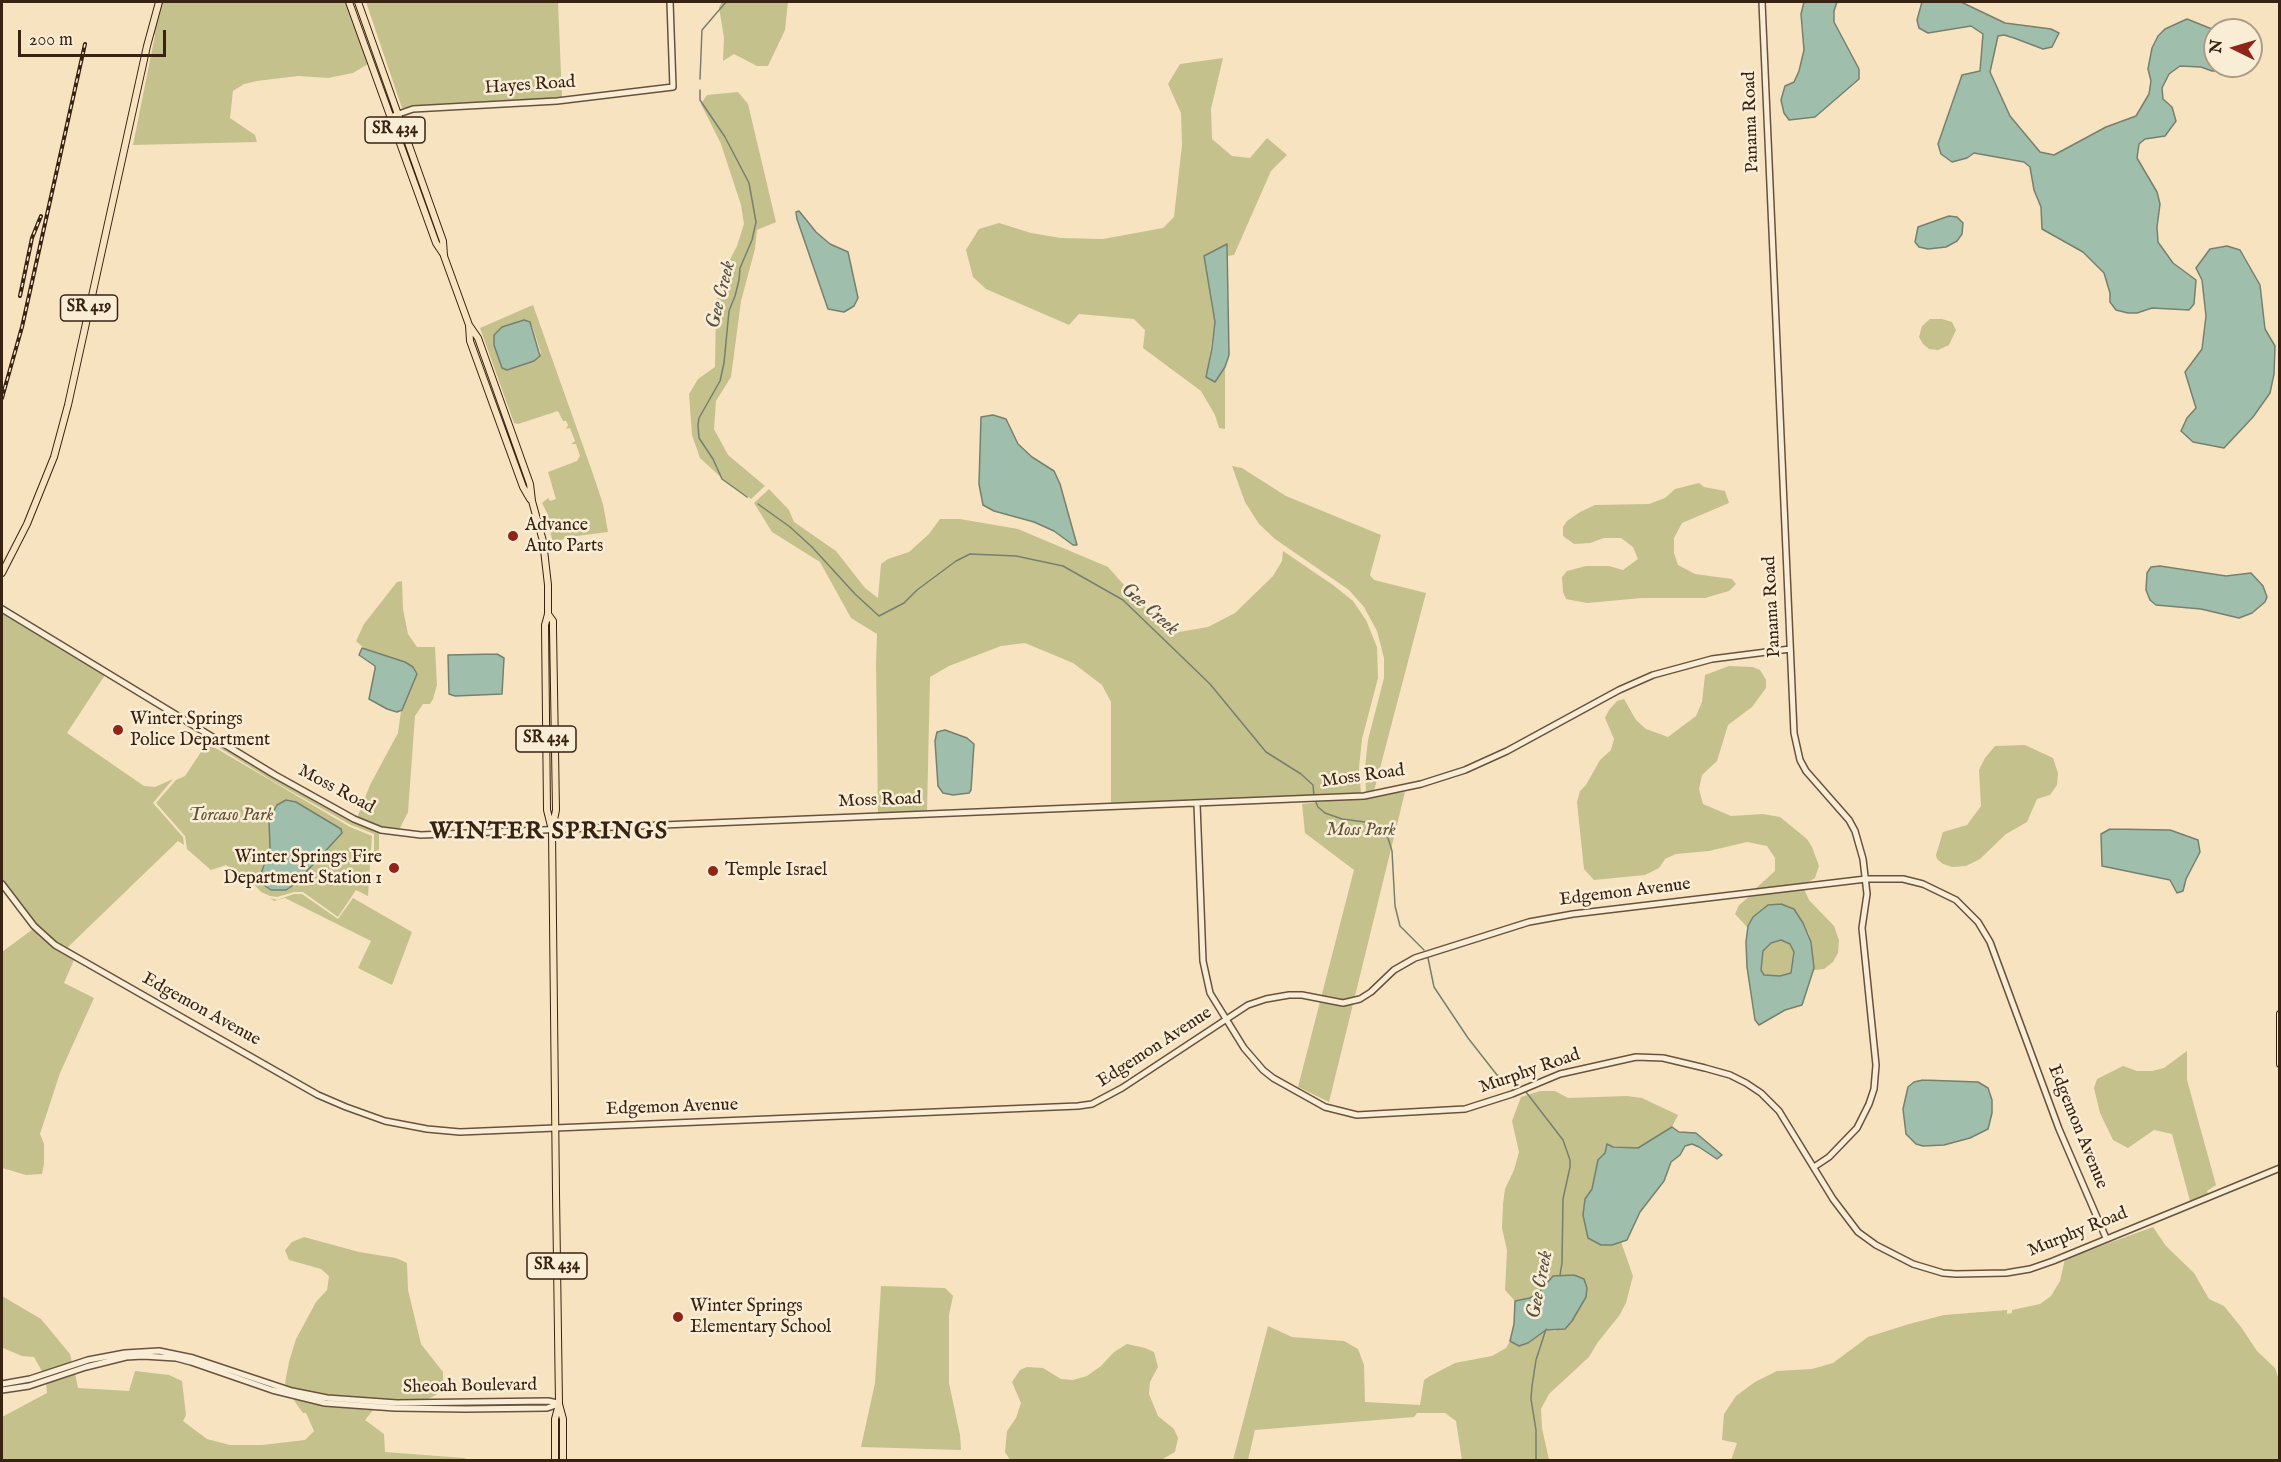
<!DOCTYPE html>
<style>
body{margin:0}
#map{position:relative;width:2281px;height:1462px;overflow:hidden;background:#f8e3c0;font-family:"IM FELL English",serif}
canvas{display:block}
.frame{position:absolute;inset:0;border:3px solid #382212;pointer-events:none}
.north{position:absolute;left:2203px;top:18px;width:60px;height:60px;box-sizing:border-box;background:#faedd6;border:2px solid #ac9c88;border-radius:50%;rotate:275deg;font-size:16px;font-weight:700;line-height:24px;text-align:center;color:#382212}
.north::after{content:'';display:block;margin:auto;width:21px;height:27px;background:#8f2418;clip-path:polygon(50% 0,100% 100%,50% 72%,0 100%)}
.scale{position:absolute;left:18px;top:30px;width:148px;height:27px;box-sizing:border-box;border:3px solid #382212;border-top:0;padding-left:8px;font-size:18px;line-height:21px;white-space:nowrap;color:#382212;-webkit-text-stroke:4px #faedd6;paint-order:stroke}
</style>
<div id="map">
<canvas width="2281" height="1462"></canvas>
<div class="frame"></div>
<div class="north">N</div>
<div class="scale">200 m</div>
</div>
<script>
const context = document.querySelector('canvas').getContext('2d');
context.lineJoin = 'round';
function fillPath(path, color) {
  context.fillStyle = color;
  context.fill(path, 'evenodd');
}
function toPath(rows) {
  const path = new Path2D();
  for (const r of rows) {
    path.moveTo(r[0], r[1]);
    for (let i = 2; i < r.length; i += 2) path.lineTo(r[i], r[i + 1]);
  }
  return path;
}
function strokePath(path, color, width, dash) {
  context.strokeStyle = color;
  context.lineWidth = width;
  context.lineCap = dash ? 'butt' : 'round';
  context.setLineDash(dash || []);
  context.stroke(path);
}
function label(font, color, halo, rows, align = 'center') {
  context.font = font + ' "IM FELL English",serif';
  context.lineWidth = 5;
  context.setLineDash([]);
  context.textBaseline = 'middle';
  context.strokeStyle = halo;
  context.fillStyle = color;
  for (const [text, x, y, turn = 0] of rows) {
    context.save();
    context.translate(x, y);
    context.rotate((+turn || 0) * Math.PI / 180);
    context.textAlign = isNaN(turn) ? turn : align;
    if (halo) context.strokeText(text, 0, 0);
    context.fillText(text, 0, 0);
    context.restore();
  }
}
const green = toPath([
 [162,2,346,2,368,64,353,73,328,78,298,76,257,81,244,84,233,91,230,118,255,135,257,142,133,145,155,35,153,34],
 [366,2,558,2,562,97,402,108],
 [722,2,788,2,785,30,768,66,757,66,734,54,723,61,724,38,719,7],
 [1223,58,1211,109,1212,139,1232,156,1250,158,1267,138,1287,155,1271,171,1234,255,1227,256,1228,248,1204,256,1215,322,1206,377,1215,381,1225,367,1225,429,1219,428,1215,415,1201,391,1143,348,1145,330,1134,319,1079,314,1069,325,986,289,973,277,966,250,979,229,999,223,1031,233,1061,238,1103,239,1163,228,1174,217,1182,145,1181,113,1168,84,1180,64],
 [738,92,748,104,776,222,757,230,755,249,741,301,731,377,716,401,714,429,728,455,765,486,751,499,726,482,700,458,692,435,689,394,698,379,715,367,716,308,720,279,737,246,744,224,741,205,721,144,701,104,707,95],
 [533,305,593,474,603,504,608,532,569,537,553,543,547,519,548,515,542,503,548,498,550,501,556,499,548,472,577,461,580,456,576,444,571,444,575,441,570,428,566,429,568,425,566,421,563,421,558,411,518,424,514,423,480,328],
 [532,325,541,353,534,361,507,370,502,368,494,335,502,327],
 [1930,319,1942,319,1952,322,1956,330,1949,345,1938,350,1929,349,1923,344,1919,337,1922,326],
 [1232,466,1242,468,1286,496,1381,535,1370,575,1374,580,1426,593,1374,791,1366,793,1365,768,1368,740,1384,678,1384,658,1377,631,1364,607,1349,590,1275,539,1259,524,1245,502],
 [1699,483,1704,487,1725,491,1729,503,1682,523,1674,538,1674,553,1678,565,1695,574,1732,579,1736,584,1729,591,1705,598,1642,598,1587,603,1566,599,1563,592,1562,577,1567,571,1586,566,1609,566,1623,570,1638,559,1633,547,1621,538,1604,538,1590,543,1574,544,1563,536,1563,527,1567,521,1580,512,1595,505,1649,504,1665,498,1675,489],
 [769,489,789,510,794,522,836,551,865,588,878,598,881,564,888,559,909,552,929,534,940,519,960,519,1018,529,1108,567,1124,585,1123,588,1128,589,1165,627,1179,632,1208,627,1235,613,1273,576,1282,561,1283,551,1333,585,1353,601,1366,620,1377,647,1378,678,1362,739,1359,768,1361,793,1111,803,1111,702,1102,685,1073,663,1025,643,1001,646,949,666,930,677,927,812,878,814,876,663,877,634,851,618,820,562,772,532,754,503],
 [402,581,403,609,408,634,417,647,435,647,437,685,433,699,430,704,423,704,415,716,408,812,399,830,382,827,357,818,370,785,398,733,401,711,413,667,405,662,367,651,356,641,364,624,397,582],
 [2,612,105,675,67,733,144,786,155,787,173,779,153,803,183,837,184,845,178,841,67,948,44,933,2,880],
 [1729,666,1753,667,1760,670,1766,680,1766,688,1752,707,1728,725,1717,761,1702,775,1699,789,1703,804,1731,816,1763,814,1780,817,1807,839,1812,847,1819,866,1815,878,1805,884,1754,890,1775,871,1775,858,1767,846,1747,842,1709,851,1676,854,1665,859,1659,868,1645,875,1594,880,1584,869,1577,802,1580,791,1586,785,1600,760,1611,750,1614,739,1605,718,1609,710,1617,701,1624,699,1636,720,1646,729,1668,737,1696,716,1702,702,1705,675],
 [212,739,350,821,379,832,379,854,374,853,374,834,351,825,271,780,210,742],
 [207,743,350,827,372,836,368,896,356,890,338,917,303,892,294,892,277,897,270,896,261,892,249,879,226,865,211,870,187,849,185,836,156,803,176,780,185,776],
 [2025,745,2053,758,2058,773,2057,785,2050,795,2037,799,2027,822,2006,834,1980,859,1966,866,1952,867,1943,864,1937,859,1936,855,1943,832,1967,825,1981,806,1979,770,1985,758,1995,746],
 [1405,792,1329,1102,1298,1087,1354,870,1305,833,1302,804],
 [1804,889,1809,900,1834,926,1839,940,1838,953,1833,962,1824,969,1814,970,1809,934,1798,914,1748,926,1748,928,1735,914,1739,905,1750,896],
 [294,894,302,894,338,919,353,898,412,932,392,985,358,968,371,941,285,898,274,901,270,898,277,900],
 [33,929,54,947,74,960,64,983,94,998,60,1073,40,1134,44,1144,44,1164,42,1174,26,1175,2,1168,2,952],
 [1781,940,1790,944,1794,952,1791,973,1780,976,1764,975,1761,971,1763,951,1771,943],
 [2187,1051,2187,1080,2216,1185,2207,1191,2208,1194,2190,1201,2172,1134,2154,1130,2128,1148,2113,1140,2100,1113,2094,1088,2097,1079,2123,1066,2137,1071,2152,1071,2164,1068],
 [1540,1091,1555,1091,1568,1098,1627,1096,1642,1098,1678,1115,1672,1127,1638,1148,1615,1146,1605,1153,1598,1160,1592,1189,1585,1199,1583,1215,1586,1226,1601,1245,1612,1245,1621,1242,1633,1276,1626,1303,1619,1316,1598,1342,1589,1357,1549,1394,1541,1409,1542,1428,1549,1460,1462,1460,1456,1421,1445,1413,1417,1413,1414,1417,1255,1430,1248,1460,1233,1460,1268,1326,1292,1337,1344,1341,1358,1349,1364,1365,1365,1402,1420,1405,1424,1380,1430,1376,1455,1363,1492,1356,1506,1348,1510,1341,1519,1346,1546,1330,1555,1331,1572,1321,1586,1297,1553,1276,1541,1290,1530,1298,1515,1301,1505,1290,1507,1250,1502,1228,1503,1204,1505,1189,1514,1170,1519,1152,1512,1121,1521,1097],
 [2153,1227,2166,1246,2194,1273,2209,1299,2224,1306,2241,1327,2257,1351,2275,1368,2279,1380,2279,1460,1731,1460,1737,1443,1722,1440,1724,1414,1736,1396,1755,1382,1777,1371,1812,1369,1833,1363,1868,1337,1909,1324,1944,1315,2007,1310,2007,1314,2012,1313,2012,1310,2040,1304,2051,1296,2060,1281,2065,1259],
 [304,1237,359,1252,396,1258,407,1263,408,1290,421,1344,443,1372,443,1383,436,1395,426,1400,397,1401,327,1396,287,1387,285,1383,289,1362,296,1339,316,1302,327,1290,329,1276,321,1269,289,1260,285,1250,292,1242],
 [881,1286,945,1288,953,1296,949,1315,949,1383,960,1435,961,1450,861,1447,875,1383],
 [2,1296,41,1319,70,1354,72,1363,43,1373,34,1357,22,1356,3,1348,2,1346],
 [1127,1344,1145,1348,1154,1352,1158,1367,1150,1382,1149,1394,1158,1416,1174,1429,1178,1438,1175,1452,1161,1460,1010,1460,1005,1452,1007,1431,1016,1418,1021,1403,1012,1382,1020,1370,1027,1367,1043,1368,1061,1379,1073,1380,1087,1376,1101,1366,1114,1352],
 [135,1371,169,1375,182,1381,186,1415,183,1421,207,1439,230,1445,262,1445,305,1440,314,1431,306,1413,303,1413,293,1399,325,1406,373,1410,365,1420,384,1434,385,1452,464,1458,470,1460,2,1460,2,1417,47,1393,46,1383,75,1373,78,1388,129,1391]
]);
const water = toPath([
 [1804,2,1837,2,1834,11,1834,22,1859,69,1859,79,1815,117,1789,120,1784,113,1781,100,1785,86,1794,82,1799,71,1804,50,1801,14,1804,2],
 [1922,2,1961,2,2005,23,2051,29,2059,33,2052,47,2043,49,2014,38,2004,35,1998,36,1990,72,2010,116,2040,152,2054,155,2106,127,2136,116,2149,94,2151,81,2148,69,2152,48,2158,36,2165,29,2187,19,2212,29,2215,36,2215,66,2225,66,2222,71,2212,71,2201,67,2180,66,2169,74,2162,88,2163,99,2172,107,2176,121,2165,136,2145,139,2139,144,2137,158,2157,192,2160,204,2157,227,2158,242,2173,263,2196,280,2194,304,2189,310,2152,308,2137,313,2128,313,2116,310,2110,302,2110,293,2104,273,2083,252,2042,229,2041,207,2034,190,2030,167,2024,162,1974,153,1967,158,1952,162,1941,154,1938,144,1962,75,1980,71,1983,34,1971,26,1928,33,1919,28,1917,20,1922,2],
 [799,211,816,232,830,244,848,252,858,298,854,306,844,312,828,309,797,219,796,212,799,211],
 [1949,216,1957,217,1963,223,1962,234,1957,241,1946,247,1928,249,1919,247,1915,242,1918,227,1949,216],
 [1227,244,1229,355,1225,367,1215,382,1206,377,1212,348,1215,322,1204,256,1227,244],
 [2227,246,2240,250,2260,285,2265,329,2275,346,2274,374,2270,393,2253,417,2224,448,2193,442,2181,431,2187,418,2196,408,2185,372,2202,349,2206,316,2202,280,2196,268,2210,249,2227,246],
 [524,320,530,322,540,356,534,361,507,370,502,368,494,345,494,335,502,327,524,320],
 [993,415,1006,419,1018,444,1032,457,1054,471,1060,484,1077,545,1073,545,1054,531,1034,522,994,511,983,505,979,484,981,417,993,415],
 [2160,566,2226,576,2251,573,2263,586,2267,597,2265,602,2252,613,2239,618,2201,609,2156,605,2150,600,2146,590,2147,573,2151,567,2160,566],
 [362,648,405,662,413,667,417,674,402,710,397,712,387,709,369,699,375,669,375,666,359,655,362,648],
 [497,654,504,658,502,694,455,696,449,694,448,655,497,654],
 [945,730,967,738,974,744,971,790,969,793,953,795,943,793,938,786,935,741,937,732,945,730],
 [286,800,296,802,341,829,342,833,295,884,286,890,271,890,264,885,260,877,270,847,269,820,277,805,286,800],
 [2110,829,2170,830,2198,840,2200,852,2186,879,2183,891,2177,893,2170,880,2102,866,2101,834,2110,829],
 [1781,904,1794,909,1803,923,1811,942,1814,968,1802,1005,1785,1010,1759,1025,1755,1020,1747,967,1746,942,1748,926,1753,917,1768,905,1781,904],
 [1781,940,1790,944,1794,952,1791,973,1780,976,1764,975,1761,970,1763,951,1771,943,1781,940],
 [1923,1080,1978,1082,1988,1088,1992,1100,1992,1113,1988,1129,1970,1138,1944,1145,1923,1146,1916,1144,1906,1134,1903,1109,1908,1087,1914,1082,1923,1080],
 [1672,1127,1679,1132,1696,1133,1722,1155,1717,1159,1699,1147,1692,1144,1685,1146,1680,1155,1671,1162,1664,1181,1640,1212,1627,1240,1612,1245,1601,1245,1588,1238,1583,1215,1585,1199,1592,1189,1598,1160,1605,1153,1607,1144,1613,1147,1638,1148,1672,1127],
 [1574,1275,1584,1279,1587,1288,1586,1297,1572,1321,1565,1329,1546,1330,1528,1343,1519,1346,1510,1341,1514,1324,1515,1301,1530,1298,1541,1290,1553,1276,1574,1275]
]);
const stream = toPath([
 [700,79,702,30,726,2],
 [700,90,700,100,725,137,749,183,756,222,752,240,740,268,739,280,735,296,729,311,724,363,720,381,699,418,698,425,699,438,713,459,722,479,747,497],
 [758,504,790,527,812,547,855,594,879,616,904,603,917,590,956,561,970,554,1016,556,1063,566,1123,600,1210,684,1266,752,1301,774,1313,785,1314,796],
 [1315,800,1318,807,1325,813,1342,819,1365,822,1382,832,1388,838,1392,851,1395,906,1400,926,1424,950],
 [1428,958,1434,987,1468,1038,1497,1075,1520,1085],
 [1526,1092,1563,1140,1570,1160,1570,1167,1563,1199,1562,1263,1560,1275],
 [1536,1460,1536,1430,1531,1399,1532,1386,1536,1360,1546,1329]
]);
const tertiary = toPath([
 [1762,2,1794,733,1800,760,1806,771,1849,820,1855,831,1863,859,1867,894,1862,928,1876,1065,1874,1089,1869,1104,1857,1128,1829,1157,1814,1167],
 [390,117,413,109,557,101,673,87,670,2],
 [2,609,275,775,354,819,381,830,421,835,1364,796,1421,784,1465,770,1507,751,1619,690,1653,675,1712,659,1790,649],
 [1197,804,1203,961,1210,993,1244,1048,1263,1070,1273,1078,1325,1107,1357,1115,1465,1109,1512,1094,1560,1074,1636,1057,1663,1058,1705,1068,1730,1075,1746,1083,1761,1093,1779,1111,1833,1199,1858,1232,1876,1245,1913,1264,1943,1273,1956,1274,2006,1273,2030,1269,2053,1261,2280,1168],
 [2,884,34,926,55,945,318,1095,346,1107,385,1121,427,1129,460,1132,1078,1106,1092,1104,1122,1088,1248,1005,1266,999,1289,995,1302,995,1343,1003,1360,999,1371,992,1394,970,1415,958,1529,922,1573,914,1866,879,1903,879,1923,884,1956,900,1978,922,1990,942,2059,1129,2106,1238],
 [2,1384,30,1379,88,1360,125,1353,159,1351,193,1358,292,1391,327,1398,397,1403,548,1401,558,1403],
 [2,1390,29,1386,86,1367,126,1357,143,1356,176,1358,191,1362,272,1390,325,1403,395,1408,465,1409,547,1408,559,1404]
]);
const secondary = toPath([
 [2280,1014,2280,1064]
]);
const primary = toPath([
 [349,2,436,243,444,255],
 [358,2,443,241,444,256,469,325,478,338,530,484,532,501,543,541,548,585,548,614,545,625,547,810,552,830],
 [469,325,470,341,523,487,530,499],
 [2,573,27,524,54,457,68,405,147,46,159,2],
 [548,614,553,621,553,628,556,810,552,830,556,1193,559,1404,563,1419,563,1460],
 [555,1460,555,1419,559,1404]
]);
const rail = toPath([
 [20,296,32,238,41,216],
 [2,398,22,327,85,44]
]);
const markers = [
 [513,536,6,"#8f2418"],
 [118,730,6,"#8f2418"],
 [394,868,6,"#8f2418"],
 [713,871,6,"#8f2418"],
 [678,1317,6,"#8f2418"]
];
const shields = [
 [395,130,60],
 [89,308,57],
 [546,739,60],
 [557,1266,60]
];
const shieldNames = [
 ["SR 434",395,130],
 ["SR 419",89,308],
 ["SR 434",546,739],
 ["SR 434",557,1266]
];
const streetNames = [
 ["Hayes Road",530,86,-4],
 ["Panama Road",1752,122,-92],
 ["Panama Road",1773,607,-93],
 ["Moss Road",1363,777,-8],
 ["Moss Road",336,790,28],
 ["Moss Road",880,801,-2],
 ["Edgemon Avenue",1625,893,-7],
 ["Edgemon Avenue",201,1010,29],
 ["Edgemon Avenue",1155,1048,-33],
 ["Murphy Road",1530,1072,-19],
 ["Edgemon Avenue",672,1108,-2],
 ["Edgemon Avenue",2077,1127,68],
 ["Murphy Road",2078,1233,-22],
 ["Sheoah Boulevard",470,1387,-1]
];
const poiNames = [
 ["Advance",525,526],
 ["Auto Parts",525,547],
 ["Winter Springs",130,720],
 ["Police Department",130,741],
 ["Winter Springs Fire",382,858,"right"],
 ["Department Station 1",382,879,"right"],
 ["Temple Israel",725,871],
 ["Winter Springs",690,1307],
 ["Elementary School",690,1328]
];
const parkNames = [
 ["Torcaso Park",231,816],
 ["Moss Park",1361,831]
];
const waterNames = [
 ["Gee Creek",722,295,-76],
 ["Gee Creek",1149,610,41],
 ["Gee Creek",1541,1285,-79]
];
const districtNames = [
 ["WINTER SPRINGS",549,833]
];
fillPath(green, '#c4c18d');
fillPath(water, '#9fbfac');
strokePath(water, '#76806e', 1.5);
strokePath(stream, '#76806e', 1.5);
strokePath(tertiary, '#68523e', 8);
strokePath(secondary, '#382212', 8);
strokePath(primary, '#382212', 8);
strokePath(tertiary, '#faedd6', 5);
strokePath(secondary, '#faedd6', 6);
strokePath(primary, '#f8e3c0', 6);
strokePath(rail, '#382212', 4);
strokePath(rail, '#faedd6', 1.5, [4.5]);
for (const [x, y, r, color] of markers) {
  const dot = new Path2D();
  dot.arc(x, y, r, 0, 2 * Math.PI);
  context.fillStyle = color;
  context.fill(dot);
  strokePath(dot, '#faedd6', 2);
}
for (const [x, y, w] of shields) {
  const box = new Path2D();
  box.roundRect(x - w / 2, y - 13, w, 26, 4.5);
  context.fillStyle = '#faedd6';
  context.fill(box);
  strokePath(box, '#382212', 1.5);
}
label('bold 16px', '#382212', null, shieldNames);
label('18px', '#382212', '#faedd6', streetNames);
label('18px', '#382212', '#faedd6', poiNames, 'left');
label('italic 18px', '#625237', '#faedd6', parkNames);
label('italic 20px', '#575140', '#faedd6', waterNames);
context.letterSpacing = '1.5px';
label('bold 24px', '#382212', '#faedd6', districtNames);
context.letterSpacing = '0px';
</script>
